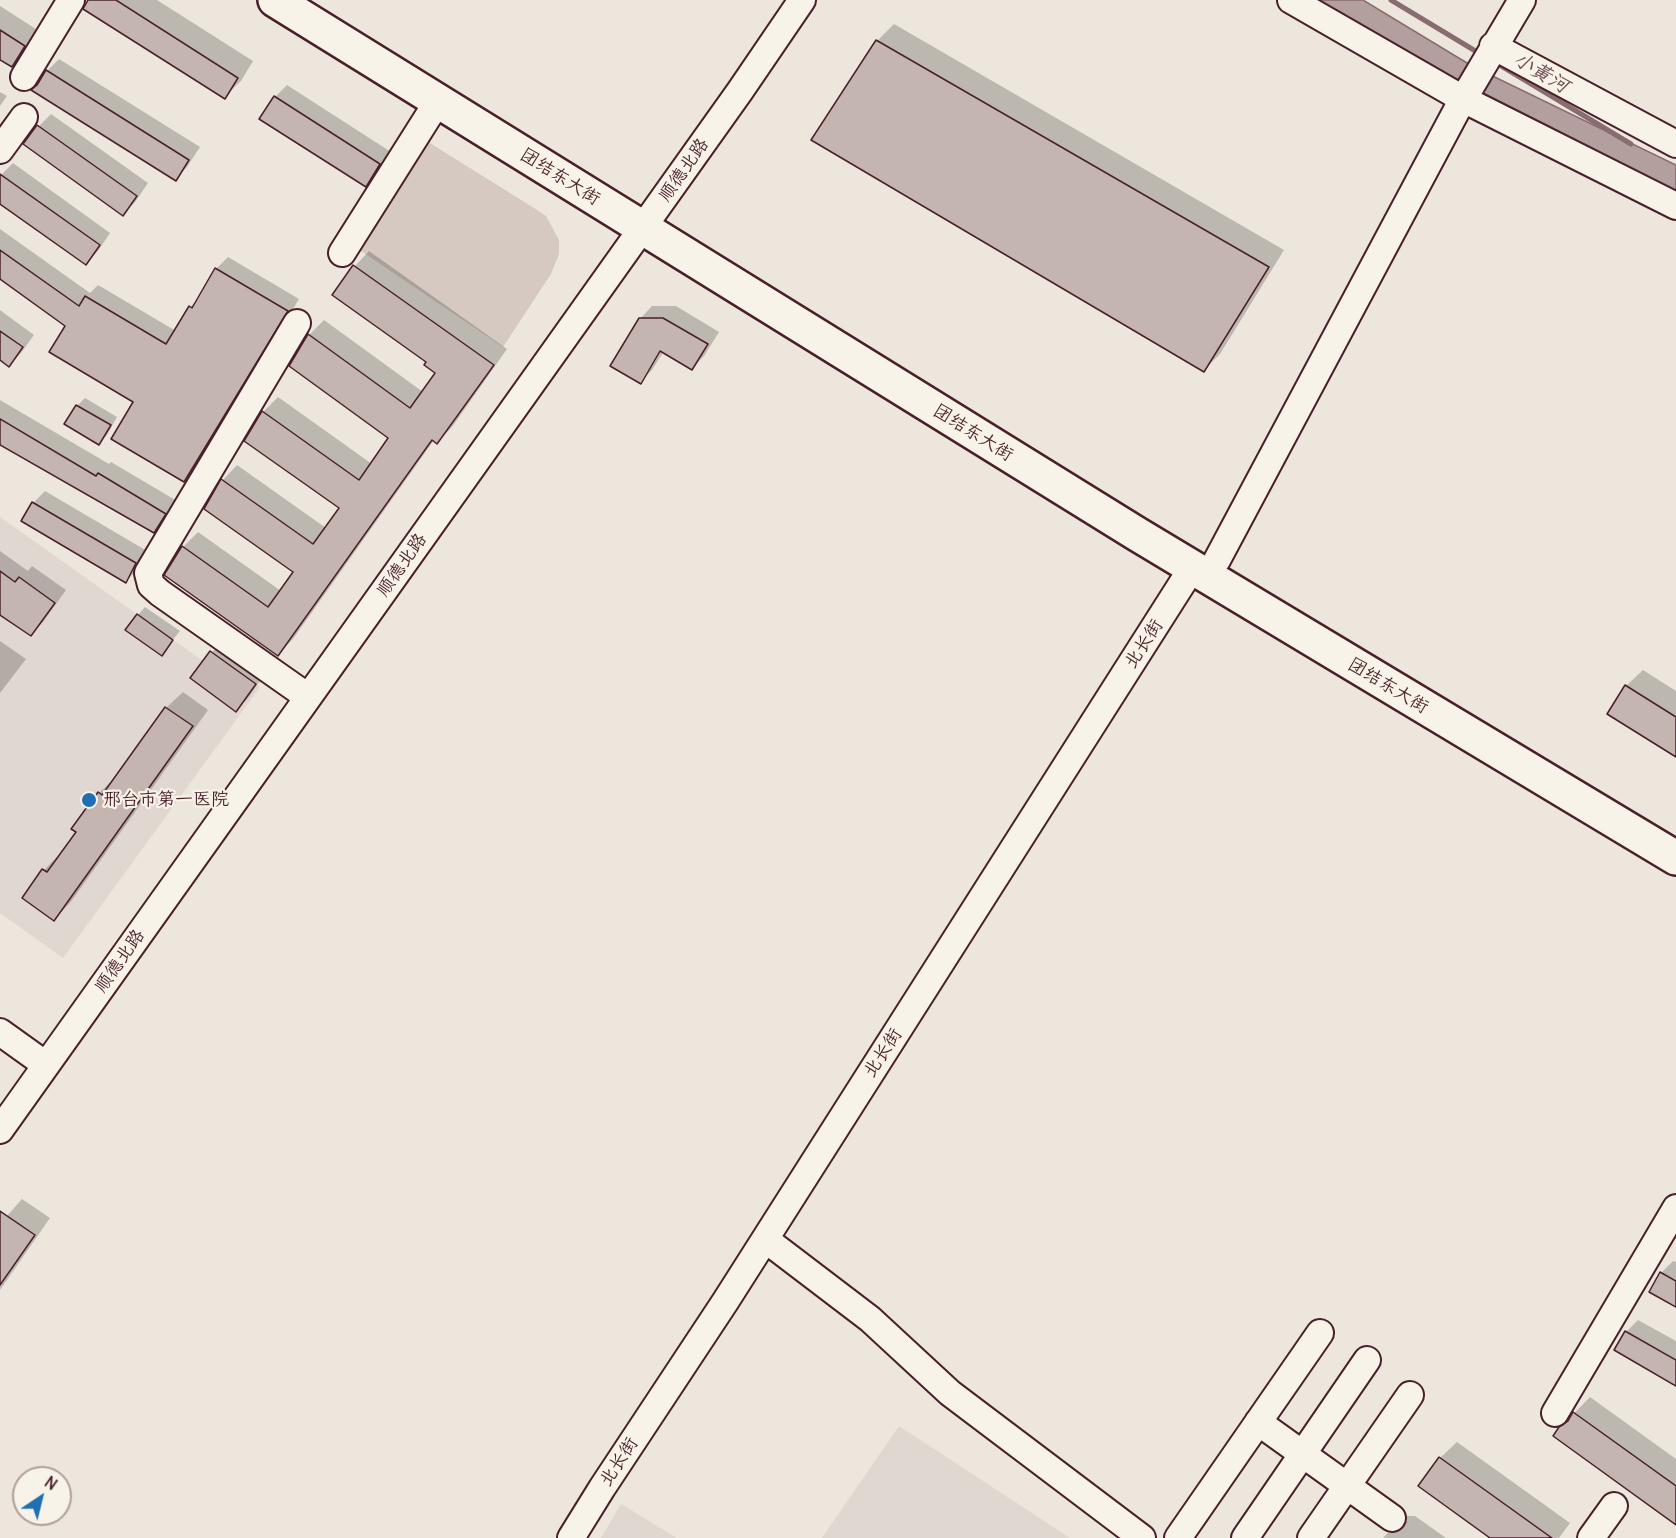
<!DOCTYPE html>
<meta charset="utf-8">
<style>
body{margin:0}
#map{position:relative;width:1676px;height:1538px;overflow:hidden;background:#ece6dd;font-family:Delius,sans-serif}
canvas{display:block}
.north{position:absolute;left:12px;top:1466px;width:60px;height:60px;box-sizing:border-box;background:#f7f3e8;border:2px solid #b29e9c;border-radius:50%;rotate:35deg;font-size:16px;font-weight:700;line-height:24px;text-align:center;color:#4a1f2b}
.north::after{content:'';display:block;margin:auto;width:21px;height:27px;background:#1f6fb2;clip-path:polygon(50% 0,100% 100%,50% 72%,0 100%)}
</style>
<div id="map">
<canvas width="1676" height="1538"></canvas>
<div class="north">N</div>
</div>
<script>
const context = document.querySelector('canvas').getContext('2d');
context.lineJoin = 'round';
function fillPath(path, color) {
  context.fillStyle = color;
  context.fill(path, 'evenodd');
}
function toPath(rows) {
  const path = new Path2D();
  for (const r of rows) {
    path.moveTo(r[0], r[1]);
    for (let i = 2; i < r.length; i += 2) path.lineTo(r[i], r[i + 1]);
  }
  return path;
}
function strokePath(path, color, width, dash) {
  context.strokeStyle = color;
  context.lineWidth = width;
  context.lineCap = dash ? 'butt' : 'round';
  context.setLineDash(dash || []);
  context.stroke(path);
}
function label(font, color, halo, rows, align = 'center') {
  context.font = font + ' Delius,"LXGW WenKai TC",sans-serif';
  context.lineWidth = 4.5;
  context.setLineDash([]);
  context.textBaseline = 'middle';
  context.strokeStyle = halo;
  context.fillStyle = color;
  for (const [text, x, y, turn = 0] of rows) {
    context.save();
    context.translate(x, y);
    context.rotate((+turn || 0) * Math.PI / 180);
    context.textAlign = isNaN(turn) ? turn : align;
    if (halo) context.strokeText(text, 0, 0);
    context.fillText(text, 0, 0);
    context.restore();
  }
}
const built = toPath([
 [0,517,203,661,210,651,260,687,63,958,0,913],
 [899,1426,1070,1538,822,1538],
 [621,1504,677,1538,601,1538]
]);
const green = toPath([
 [425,140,534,208,546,216,559,240,559,254,551,274,503,347,358,249]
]);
const water = toPath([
 [1317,0,1363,0,1472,66,1676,165,1676,193,1487,98,1374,35,1317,0]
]);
const shadow = toPath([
 [87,0,157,0,253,61,241,81,224,97,85,8],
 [0,6,39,31,27,51,12,66,0,58],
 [894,24,1284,250,1220,354,1204,370,813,139,877,41],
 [59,59,200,147,187,167,175,179,39,85,47,71],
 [287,85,391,152,378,173,366,185,275,97],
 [0,92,7,96,0,106],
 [51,114,148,183,135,202,123,214,26,144,39,126],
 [13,163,110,233,98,251,86,263,0,202,0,176],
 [0,229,90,293,98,285,176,331,190,307,198,299,216,269,228,257,299,299,196,469,184,481,135,402,67,325,0,277],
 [369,251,507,349,452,427,437,442,434,440,293,639,278,654,183,547,198,532,281,591,295,572,223,480,237,465,326,528,341,507,246,440,263,412,278,397,372,464,390,438,291,366,309,335,324,320,423,392,437,372,428,362,334,295,355,266],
 [652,306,676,306,719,332,704,356,692,368,664,351,652,370,640,382,640,319],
 [0,310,34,335,21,353,9,365,0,358],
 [85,398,117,417,107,435,99,443,66,424,77,406],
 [0,400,109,464,111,462,177,501,166,519,154,531,0,443],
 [45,491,147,551,137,570,125,582,23,520,33,503],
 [0,551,28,571,32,566,66,590,43,622,31,634,0,613],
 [145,607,180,631,161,654,138,615],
 [224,640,267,671,248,698,236,710,193,678,212,652],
 [0,641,26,659,0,693],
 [1643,670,1676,691,1676,755,1626,686],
 [183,692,208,710,70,903,54,919,44,870,60,854,61,855,78,832,73,829,99,793,116,777,166,708],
 [22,1199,50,1218,0,1290,0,1224],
 [1673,1261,1676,1262,1676,1305,1661,1273],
 [1638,1320,1676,1341,1676,1384,1626,1332],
 [1590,1397,1676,1459,1676,1523,1560,1428],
 [1457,1442,1570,1523,1559,1538,1493,1538,1420,1486,1440,1458],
 [1403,1516,1415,1516,1446,1538,1383,1538]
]);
const stream = toPath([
 [1391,0,1482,55],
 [1493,61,1631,144]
]);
const building = toPath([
 [88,0,116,0,238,78,225,99,83,9,88,0],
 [0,30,25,46,12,67,0,60,0,30],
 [876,40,1269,267,1204,372,811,140,876,40],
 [46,70,189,160,176,181,31,90,37,85,46,70],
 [274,96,380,164,366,187,259,119,274,96],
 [37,125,137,196,123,216,23,144,37,125],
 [0,174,100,245,86,265,0,204,0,174],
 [0,250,79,306,85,296,166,344,189,306,192,308,215,268,288,311,184,482,111,439,133,402,49,352,65,326,0,279,0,250],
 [353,265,494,365,437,444,432,440,278,656,164,575,182,546,268,607,293,572,204,509,221,479,313,544,339,508,244,441,262,411,359,480,388,438,289,366,308,334,410,408,435,373,424,365,426,362,332,295,353,265],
 [639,318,663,318,708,344,692,370,660,351,641,384,610,366,639,318],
 [0,331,23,347,9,367,0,360,0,331],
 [76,405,111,425,99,445,64,424,76,405],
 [0,419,96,476,98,473,166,514,154,533,0,445,0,419],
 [32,502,136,563,126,583,21,521,32,502],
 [0,571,15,582,19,577,55,603,31,636,0,615,0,571],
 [137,614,173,640,162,656,125,630,137,614],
 [210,651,256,684,236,712,190,678,210,651],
 [1625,685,1676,717,1676,757,1607,714,1625,685],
 [165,707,193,726,54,921,22,898,42,869,47,872,76,832,71,829,98,792,102,795,165,707],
 [0,1211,35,1235,0,1285,0,1211],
 [1660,1272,1676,1281,1676,1307,1649,1292,1660,1272],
 [1625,1331,1676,1360,1676,1386,1614,1350,1625,1331],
 [1573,1412,1676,1486,1676,1525,1553,1436,1559,1427,1568,1421,1573,1412],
 [1439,1457,1552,1538,1490,1538,1418,1486,1439,1457]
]);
const minor = toPath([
 [1291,0,1463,99,1676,206],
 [1493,46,1676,144],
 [24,77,71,0],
 [0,150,24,117],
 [342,253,438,101],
 [297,323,148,573,151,585,160,593,308,697],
 [1217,560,1458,108,1522,0],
 [0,1032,46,1065],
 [0,1130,740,91,802,0],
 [765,1239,870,1319,950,1393,1142,1538],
 [1555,1413,1676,1208],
 [1258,1422,1392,1518],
 [571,1538,602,1488,725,1302,1192,568],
 [1178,1538,1320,1333],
 [1245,1538,1367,1360],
 [1311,1538,1410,1395],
 [1591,1538,1614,1506]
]);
const major = toPath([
 [275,0,1137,534,1676,858]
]);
const markers = [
 [89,800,8,"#1f6fb2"]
];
const streetNames = [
 ["顺德北路",684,170,-55],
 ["团结东大街",560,177,32],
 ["团结东大街",973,433,32],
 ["顺德北路",402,565,-55],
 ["北长街",1144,644,-57],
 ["团结东大街",1388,686,31],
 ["顺德北路",120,961,-55],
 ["北长街",883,1053,-57],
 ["北长街",619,1462,-57]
];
const poiNames = [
 ["邢台市第一医院",103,800]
];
const waterNames = [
 ["小黄河",1541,73,31]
];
fillPath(built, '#e0d7d0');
fillPath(green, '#d5c9c2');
fillPath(water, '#b39f9d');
strokePath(water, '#896c6f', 1.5);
fillPath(shadow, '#0003');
strokePath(stream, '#896c6f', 5);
fillPath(building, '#c4b5b0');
strokePath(building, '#4a1f2b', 1.5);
strokePath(minor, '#4a1f2b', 30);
strokePath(major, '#4a1f2b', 38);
strokePath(minor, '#f7f3e8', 26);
strokePath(major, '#f7f3e8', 33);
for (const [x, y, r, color] of markers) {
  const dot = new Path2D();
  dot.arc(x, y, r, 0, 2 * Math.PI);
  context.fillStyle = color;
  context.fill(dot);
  strokePath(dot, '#f7f3e8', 2);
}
label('18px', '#4a1f2b', '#f7f3e8', streetNames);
label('18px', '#4a1f2b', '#f7f3e8', poiNames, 'left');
label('italic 20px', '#6f4c53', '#f7f3e8', waterNames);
</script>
